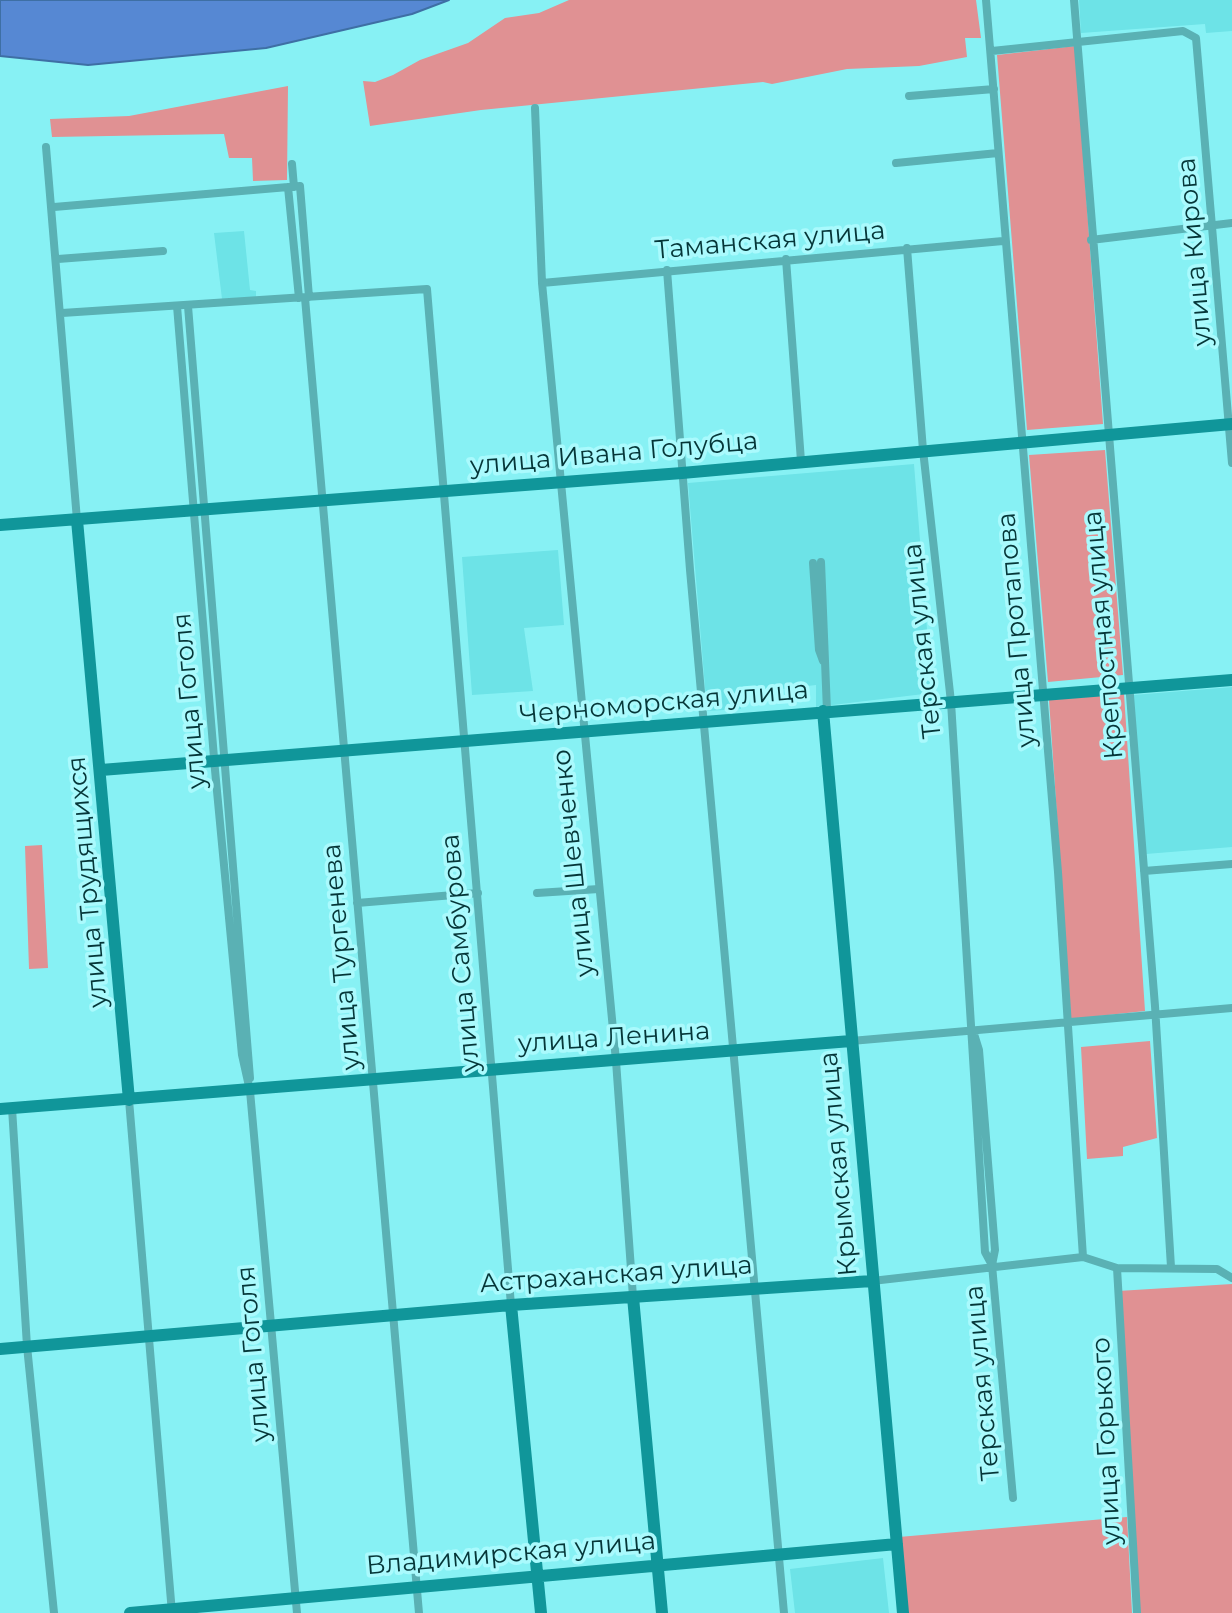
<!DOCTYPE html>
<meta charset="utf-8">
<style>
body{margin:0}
canvas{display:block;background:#87f1f4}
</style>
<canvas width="1232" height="1613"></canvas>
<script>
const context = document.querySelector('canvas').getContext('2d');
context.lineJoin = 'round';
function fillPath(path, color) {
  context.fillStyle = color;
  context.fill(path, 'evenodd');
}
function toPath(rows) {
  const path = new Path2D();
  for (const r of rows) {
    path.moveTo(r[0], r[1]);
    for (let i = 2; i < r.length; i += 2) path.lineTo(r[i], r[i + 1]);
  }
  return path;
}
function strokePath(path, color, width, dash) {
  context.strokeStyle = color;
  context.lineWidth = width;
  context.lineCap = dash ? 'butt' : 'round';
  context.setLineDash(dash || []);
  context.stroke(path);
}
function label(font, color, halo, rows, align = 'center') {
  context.font = font + ' Montserrat,sans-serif';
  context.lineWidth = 7;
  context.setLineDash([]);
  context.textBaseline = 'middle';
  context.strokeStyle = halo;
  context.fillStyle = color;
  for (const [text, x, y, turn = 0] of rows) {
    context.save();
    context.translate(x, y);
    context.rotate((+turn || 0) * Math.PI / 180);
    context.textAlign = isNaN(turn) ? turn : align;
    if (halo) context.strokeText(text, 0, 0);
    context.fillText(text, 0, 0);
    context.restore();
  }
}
const built = toPath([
 [1079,0,1232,0,1232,31,1206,33,1205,24,1081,33],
 [244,231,250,290,256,291,256,297,222,299,214,233],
 [914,464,932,693,816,707,816,685,739,694,741,709,707,711,688,483],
 [558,550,564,625,524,628,533,691,472,695,462,557],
 [1232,687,1232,847,1146,854,1133,695],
 [883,1558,889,1613,795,1613,790,1569]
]);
const green = toPath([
 [569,0,976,0,981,38,965,38,967,57,919,66,847,69,772,84,763,82,481,110,370,126,363,81,375,82,393,75,420,60,468,43,505,18,539,13],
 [1075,46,1103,424,1027,430,997,55],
 [288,86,287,180,253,181,252,158,229,158,224,134,52,137,50,119,129,116],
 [1105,450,1123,675,1048,682,1029,455],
 [1124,694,1145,1011,1071,1019,1049,700],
 [42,845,48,968,29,969,25,846],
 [1150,1041,1157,1138,1123,1147,1123,1156,1087,1159,1081,1047],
 [1232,1284,1232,1613,1137,1613,1118,1291],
 [1127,1517,1132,1613,906,1613,899,1537]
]);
const water = toPath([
 [0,0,449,0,412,14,266,48,88,65,0,56,0,0]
]);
const street = toPath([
 [986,0,1058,872,1083,1257],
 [1074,0,1155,1006,1171,1267],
 [992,51,1183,31,1196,38,1232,463],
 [909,96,994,89],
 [535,108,542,283,616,1061,633,1297],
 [46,147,77,520],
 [896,163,998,153],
 [292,164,294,187],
 [288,187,299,298],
 [54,207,300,186,309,297],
 [1091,240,1232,223],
 [907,248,923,450,951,702,985,1252,992,1265],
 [58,259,163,251],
 [786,259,801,461],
 [667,270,690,570,784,1613],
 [542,283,1003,241],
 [305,298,419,1613],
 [177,306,215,770,242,1055,250,1091,297,1613],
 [188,306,250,1078],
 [62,313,427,289,511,1305],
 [821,562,827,711],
 [813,563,819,650,823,661],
 [1144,871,1232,864],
 [537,893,599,889],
 [357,903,478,893],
 [974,1034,979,1050,995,1250,992,1265,1013,1498],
 [851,1041,1232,1008],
 [129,1100,172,1613],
 [12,1108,27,1346,54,1613],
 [1117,1268,1137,1613],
 [872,1281,1083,1257,1117,1268,1217,1269,1232,1278]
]);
const secondary = toPath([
 [77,520,129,1100],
 [0,525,682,473,1232,424],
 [823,711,903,1613],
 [101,770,1232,680],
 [0,1109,851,1041],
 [633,1297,662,1613],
 [511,1305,541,1613],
 [0,1349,511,1305,872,1281],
 [130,1613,897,1544]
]);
const streetNames = [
 ["Таманская улица",770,241,-5],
 ["улица Кирова",1195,252,-95],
 ["улица Ивана Голубца",614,454,-5],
 ["улица Протапова",1017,630,-95],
 ["Крепостная улица",1104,635,-95],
 ["Терская улица",923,641,-96],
 ["улица Гоголя",190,701,-95],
 ["Черноморская улица",664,703,-5],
 ["улица Шевченко",574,863,-96],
 ["улица Трудящихся",88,882,-95],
 ["улица Самбурова",461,953,-95],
 ["улица Тургенева",342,957,-95],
 ["улица Ленина",614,1038,-4],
 ["Крымская улица",839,1164,-95],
 ["Астраханская улица",616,1275,-4],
 ["улица Гоголя",254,1354,-95],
 ["Терская улица",983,1383,-95],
 ["улица Горького",1107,1441,-93],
 ["Владимирская улица",511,1554,-5]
];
fillPath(built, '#6de3e7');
fillPath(green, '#e09193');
fillPath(water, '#5688d3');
strokePath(water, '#3e6fa4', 2);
strokePath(street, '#5ab1b4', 8);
strokePath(secondary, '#10969a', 12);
label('26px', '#053638', '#aafafd', streetNames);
</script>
